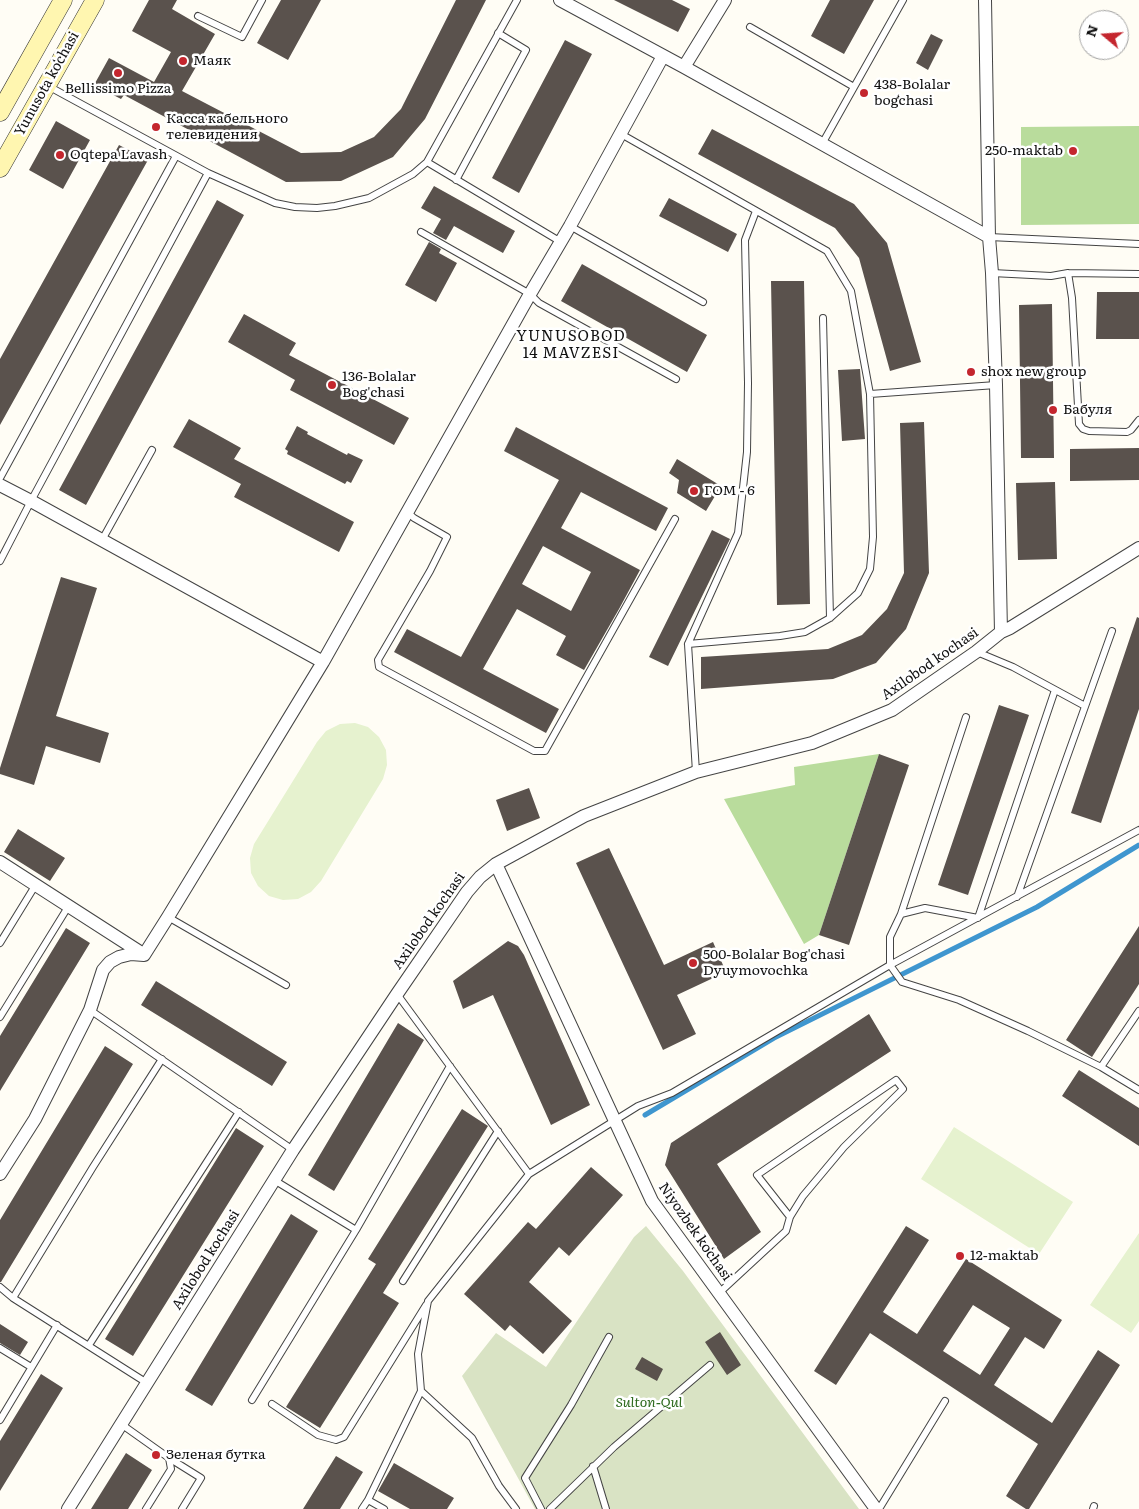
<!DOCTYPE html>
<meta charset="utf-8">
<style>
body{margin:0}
#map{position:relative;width:1139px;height:1509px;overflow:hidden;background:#fffdf5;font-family:Literata,serif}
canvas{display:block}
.north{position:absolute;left:1079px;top:10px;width:50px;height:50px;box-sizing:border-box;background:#fff;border:1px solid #a0a0a0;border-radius:50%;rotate:288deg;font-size:14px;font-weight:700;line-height:20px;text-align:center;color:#111}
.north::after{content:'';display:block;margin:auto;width:18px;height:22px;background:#c4262e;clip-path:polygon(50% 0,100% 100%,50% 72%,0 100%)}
</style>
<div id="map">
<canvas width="1139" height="1509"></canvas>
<div class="north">N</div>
</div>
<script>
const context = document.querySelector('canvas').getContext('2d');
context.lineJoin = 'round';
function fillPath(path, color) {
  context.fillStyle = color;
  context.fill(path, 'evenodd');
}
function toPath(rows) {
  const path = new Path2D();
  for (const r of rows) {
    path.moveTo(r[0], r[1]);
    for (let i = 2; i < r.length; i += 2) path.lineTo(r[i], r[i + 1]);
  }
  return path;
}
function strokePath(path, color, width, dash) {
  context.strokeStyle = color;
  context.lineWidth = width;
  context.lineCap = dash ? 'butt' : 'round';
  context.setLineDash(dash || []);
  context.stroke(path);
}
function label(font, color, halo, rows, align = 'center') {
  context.font = font + ' Literata,serif';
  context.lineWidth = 5;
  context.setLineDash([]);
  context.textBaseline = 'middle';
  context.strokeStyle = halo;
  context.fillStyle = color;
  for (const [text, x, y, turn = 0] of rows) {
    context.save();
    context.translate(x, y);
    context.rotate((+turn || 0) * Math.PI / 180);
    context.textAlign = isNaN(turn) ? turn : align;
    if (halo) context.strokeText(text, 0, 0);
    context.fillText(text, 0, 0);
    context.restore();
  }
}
const forest = toPath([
 [1139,126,1139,224,1021,225,1021,127],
 [879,754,819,935,804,944,724,799,795,785,794,767]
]);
const cemetery = toPath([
 [646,1226,683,1271,859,1509,535,1509,462,1376,496,1333,546,1367,634,1237]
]);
const pitch = toPath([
 [355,723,368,727,379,737,386,750,387,765,383,779,321,881,311,892,298,899,283,900,269,896,258,886,251,873,250,858,254,844,317,742,326,731,340,724],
 [954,1127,1073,1202,1039,1254,921,1179],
 [1139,1233,1139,1321,1131,1333,1090,1305]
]);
const stream = toPath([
 [645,1115,774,1038,1037,907,1139,845]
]);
const building = toPath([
 [149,0,177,0,172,9,215,34,182,91,301,153,341,152,374,137,401,109,456,0,486,0,425,119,393,157,341,181,286,182,124,95,121,99,94,85,109,58,154,82,171,52,132,31],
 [281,0,321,0,288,60,257,43],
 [614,0,672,0,690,9,678,32],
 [830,0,874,0,844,54,811,36],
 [931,34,943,40,928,70,916,63],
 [565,40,592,54,519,193,492,178],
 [56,121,90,140,63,189,29,170],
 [712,129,854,204,887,243,921,362,890,371,859,258,835,228,698,154],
 [119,145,148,160,0,425,0,359],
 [434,186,515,231,503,253,454,226,446,240,433,233,441,219,421,208],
 [669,198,737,234,728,252,659,216],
 [217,200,244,215,86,505,59,490],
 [429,242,441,249,439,253,457,263,436,302,405,285],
 [582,264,707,335,687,372,561,301],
 [771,281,804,281,810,604,777,605],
 [1097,292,1139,292,1139,339,1096,339],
 [1052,304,1054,458,1021,458,1019,305],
 [244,314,296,343,289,355,409,418,394,445,290,390,295,380,228,342],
 [860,369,865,439,842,441,838,370],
 [189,419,241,448,234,459,354,522,339,552,234,497,241,484,173,447],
 [924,422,929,573,906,629,876,663,833,679,701,689,701,657,828,649,862,635,887,609,904,573,900,423],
 [297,426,308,432,307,434,347,455,348,453,363,460,351,483,347,481,345,484,287,454,288,451,285,449],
 [516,427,668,508,656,531,581,492,561,528,640,570,619,609,584,670,556,655,566,636,517,609,483,669,559,709,546,733,394,652,407,629,461,657,559,480,504,451],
 [543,546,591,572,571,611,522,584],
 [1139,448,1139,480,1070,481,1070,449],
 [677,459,721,486,706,511,677,493,679,480,669,473],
 [1055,482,1057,559,1018,560,1016,483],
 [712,530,730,539,668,666,649,657],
 [61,577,97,588,56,716,109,733,100,763,46,746,34,785,0,774,0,768],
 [1137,617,1139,618,1139,709,1101,823,1071,813],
 [999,705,1029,715,968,895,938,885],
 [879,754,909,765,849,945,819,935],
 [529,788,540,818,507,831,496,800],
 [18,829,65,858,50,881,4,852],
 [609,848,664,965,713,942,726,972,677,995,696,1034,663,1050,576,863],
 [1139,926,1139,984,1092,1057,1066,1040],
 [66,928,90,943,0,1091,0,1036],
 [508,941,518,946,524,955,590,1105,551,1125,493,995,463,1009,453,981],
 [156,981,287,1062,272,1086,141,1005],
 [869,1014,891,1051,717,1164,761,1232,724,1259,665,1165,671,1143],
 [398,1023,424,1040,334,1191,308,1175],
 [105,1046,133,1064,1,1282,0,1282,0,1220],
 [1079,1070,1139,1108,1139,1146,1062,1096],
 [462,1109,488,1126,383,1293,399,1303,320,1428,286,1407,376,1264,368,1259],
 [236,1128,264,1146,133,1356,105,1339],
 [591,1167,623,1195,569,1256,559,1247,529,1282,572,1321,543,1354,510,1325,505,1331,464,1294,528,1222,536,1229],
 [291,1214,318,1231,212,1406,185,1390],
 [906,1226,929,1240,883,1312,917,1334,966,1259,1062,1320,1044,1349,1025,1337,994,1385,1052,1423,1098,1350,1120,1365,1029,1509,1026,1509,1006,1496,1038,1444,870,1333,836,1385,814,1371],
 [973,1305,1010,1328,980,1375,943,1351],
 [0,1324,28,1342,20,1355,0,1343],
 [720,1332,741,1365,727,1375,705,1342],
 [642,1357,663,1369,657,1381,635,1369],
 [41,1374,63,1388,0,1491,0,1441],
 [126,1453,152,1470,128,1509,91,1509],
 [336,1456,363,1472,340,1509,303,1509],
 [394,1463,454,1498,447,1509,410,1509,378,1491]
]);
const service = toPath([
 [198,16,242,37,262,0],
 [750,27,854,87],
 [621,134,827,251,851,291,870,394,873,537,870,569,858,593,830,618,805,632,780,636,688,644,696,772],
 [822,144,903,0],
 [427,162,561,242],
 [208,173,275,203,295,207,317,208,335,206,369,198,413,174,427,162,517,0],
 [456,180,526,50,498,33],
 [570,226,703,302],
 [421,232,530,294,539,303,676,379],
 [989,237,1139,244],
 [992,273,1051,276,1068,273,1072,298,1079,424,1083,429,1089,431,1127,432,1131,430,1139,420],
 [1068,273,1139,274],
 [823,318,830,618],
 [870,394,996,385],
 [0,478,176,156],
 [408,513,414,518,447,537,430,571,378,660,379,667,534,751,545,751,675,519],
 [102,540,152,450],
 [0,561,31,501,208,173,48,86],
 [688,644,738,533,747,452,748,383,745,240,756,211],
 [977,652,1013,667,1085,706],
 [1055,690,978,918,925,908,901,914,890,937,890,965,902,982,959,1000,1028,1031,1101,1067],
 [1017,897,1112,631],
 [901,914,966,717],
 [168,917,286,985],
 [0,943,35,886],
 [397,994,529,1174],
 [90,1010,293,1150],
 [1139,1011,1101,1067,1139,1090],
 [0,1017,68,907],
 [274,1180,356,1230],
 [403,1281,498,1131],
 [0,1287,13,1298],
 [719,1293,786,1231,790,1217,803,1196,844,1147,903,1089,896,1080,757,1175,790,1217],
 [89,1345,239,1112],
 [0,1348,31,1367],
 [147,1383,13,1298,93,1167,162,1059],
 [421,1391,418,1354,428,1301,529,1174,638,1106,672,1093,890,965,1139,830],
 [252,1400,356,1230,450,1066],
 [272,1404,318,1435,336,1440,344,1437,426,1305],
 [0,1420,57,1325],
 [121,1424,169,1458,171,1469,146,1509],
 [169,1458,201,1478,182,1509],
 [593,1466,606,1509],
 [368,1500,421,1391,472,1438,499,1486,516,1509],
 [362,1509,368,1500,384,1509],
 [541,1509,525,1478,571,1405,609,1337],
 [550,1509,614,1447,710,1365],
 [879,1509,945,1401],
 [1093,1509,1094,1506]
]);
const minor = toPath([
 [560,0,684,67,989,237],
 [985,0,989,237,992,273,996,385,1001,632],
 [684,67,725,0],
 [0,485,31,501,323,662],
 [0,862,143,954],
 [496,864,652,1201,876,1509],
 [0,1174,35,1119,90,1010,103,970,110,962,119,957,131,954,144,955,168,917,323,662,530,294,570,226,663,56],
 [68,1509,293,1150,397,994,467,892,480,877,496,864,584,816,696,772,812,743,892,710,976,652,1001,632,1010,628,1139,548]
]);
const secondary = toPath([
 [0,112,63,0],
 [0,168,95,0]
]);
const markers = [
 [183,61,5,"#c4262e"],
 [118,73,5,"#c4262e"],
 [864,93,5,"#c4262e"],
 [156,127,5,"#c4262e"],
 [1073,151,5,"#c4262e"],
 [60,155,5,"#c4262e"],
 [971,372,5,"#c4262e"],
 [332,385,5,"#c4262e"],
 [1053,410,5,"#c4262e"],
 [694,491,5,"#c4262e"],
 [693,963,5,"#c4262e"],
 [960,1256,5,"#c4262e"],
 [156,1455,5,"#c4262e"]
];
const poiNames = [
 ["Маяк",193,61],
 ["438-Bolalar",874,85],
 ["bogʻchasi",874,101],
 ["Bellissimo Pizza",118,89,"center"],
 ["Касса кабельного",166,119],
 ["телевидения",166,135],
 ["250-maktab",1063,151,"right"],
 ["Oqtepa Lavash",70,155],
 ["shox new group",981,372],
 ["136-Bolalar",342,377],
 ["Bog'chasi",342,393],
 ["Бабуля",1063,410],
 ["ГОМ - 6",704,491],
 ["500-Bolalar Bog'chasi",703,955],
 ["Dyuymovochka",703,971],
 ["12-maktab",970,1256],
 ["Зеленая бутка",166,1455]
];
const streetNames = [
 ["Yunusota koʻchasi",47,84,-61],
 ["Axilobod kochasi",930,664,-35],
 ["Axilobod kochasi",429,921,-55],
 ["Niyozbek koʻchasi",695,1232,55],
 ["Axilobod kochasi",206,1260,-58]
];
const parkNames = [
 ["Sulton-Qul",649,1403]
];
const neighbourhoodNames = [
 ["YUNUSOBOD",571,337],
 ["14 MAVZESI",571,354]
];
fillPath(forest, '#b9dc9c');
fillPath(cemetery, '#d9e3c4');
fillPath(pitch, '#e6f2cf');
strokePath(stream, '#3f96cf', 5);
fillPath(building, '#5a524d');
strokePath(service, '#444', 8);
strokePath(minor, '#444', 14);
strokePath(secondary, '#333', 19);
strokePath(service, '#fff', 6);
strokePath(minor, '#fff', 12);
strokePath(secondary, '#fff6b0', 18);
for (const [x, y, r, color] of markers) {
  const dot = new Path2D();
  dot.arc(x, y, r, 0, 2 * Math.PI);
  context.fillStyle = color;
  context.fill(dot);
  strokePath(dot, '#fff', 2);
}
label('14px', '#111', '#fff', poiNames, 'left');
label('14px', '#111', '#fff', streetNames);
label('italic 14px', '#2f6b1f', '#fff', parkNames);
context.letterSpacing = '1px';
label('15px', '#111', '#fff', neighbourhoodNames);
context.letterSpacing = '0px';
</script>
